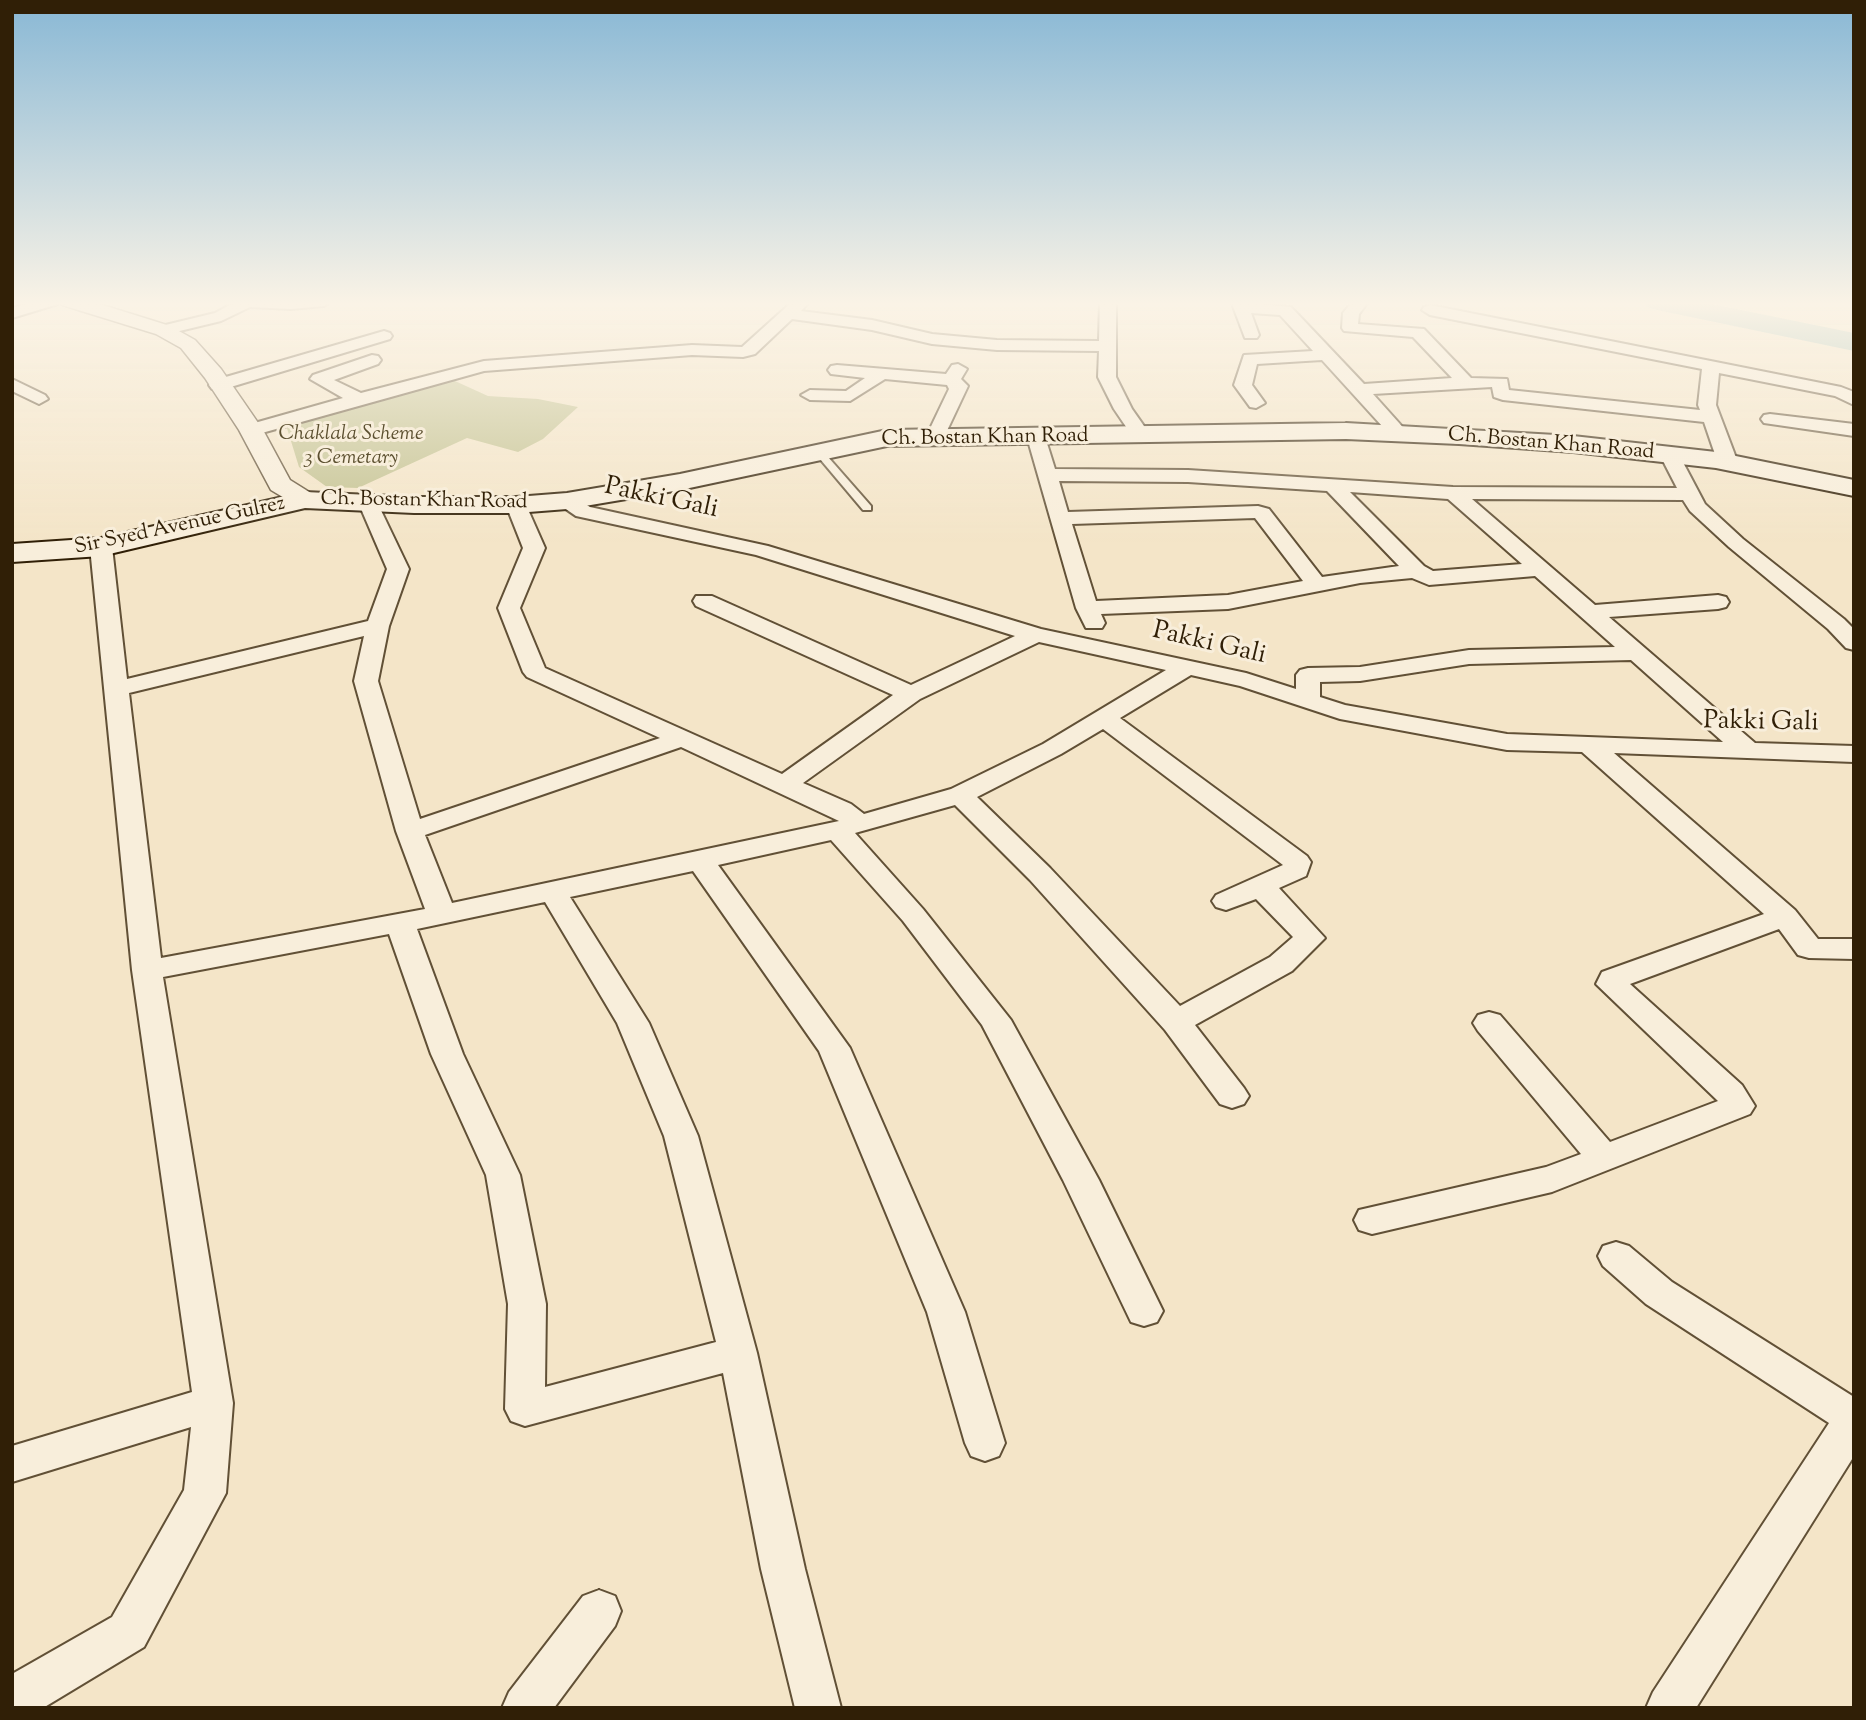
<!DOCTYPE html>
<style>
body{margin:0}
#map{position:relative;width:1866px;height:1720px;overflow:hidden;background:#f4e5c8;font-family:"Sorts Mill Goudy",serif}
canvas{display:block}
.frame{position:absolute;inset:0;border:14px solid #301f06;pointer-events:none}
</style>
<div id="map">
<canvas width="1866" height="1720"></canvas>
<div class="frame"></div>
</div>
<script>
const context = document.querySelector('canvas').getContext('2d');
context.lineJoin = 'round';
function fillPath(path, color) {
  context.fillStyle = color;
  context.fill(path, 'evenodd');
}
function toPath(rows) {
  const path = new Path2D();
  for (const r of rows) {
    path.moveTo(r[0], r[1]);
    for (let i = 2; i < r.length; i += 2) path.lineTo(r[i], r[i + 1]);
  }
  return path;
}
function strokePath(path, color, width, dash) {
  context.strokeStyle = color;
  context.lineWidth = width;
  context.lineCap = dash ? 'butt' : 'round';
  context.setLineDash(dash || []);
  context.stroke(path);
}
function label(font, color, halo, rows, align = 'center') {
  context.font = font + ' "Sorts Mill Goudy",serif';
  context.lineWidth = 6;
  context.setLineDash([]);
  context.textBaseline = 'middle';
  context.strokeStyle = halo;
  context.fillStyle = color;
  for (const [text, x, y, turn = 0] of rows) {
    context.save();
    context.translate(x, y);
    context.rotate((+turn || 0) * Math.PI / 180);
    context.textAlign = isNaN(turn) ? turn : align;
    if (halo) context.strokeText(text, 0, 0);
    context.fillText(text, 0, 0);
    context.restore();
  }
}
const green = toPath([
 [444,376,488,396,538,399,578,407,543,439,518,452,467,438,358,488,327,487,299,467,286,425]
]);
const river = toPath([
 [1643,301,1697,301,1854,333,1854,351,1657,310,1647,307,1643,301]
]);
const service = toPath([
 [815,449,821,449,871,506,871,510,863,510,815,453,815,449]
]);
const minor = toPath([
 [35,301,60,301,58,304,12,318,12,308,35,301],
 [237,301,332,301,324,306,291,309,250,307,221,321,163,335,155,330,157,327,215,313,237,301],
 [793,301,810,301,801,311,872,320,932,334,997,340,1099,341,1100,301,1116,301,1116,377,1132,409,1151,436,1149,440,1135,440,1114,409,1098,377,1099,351,997,350,932,344,872,330,792,319,755,354,743,357,692,355,484,371,251,436,242,430,244,426,343,398,310,379,313,375,372,355,378,356,381,360,378,364,334,380,361,393,484,361,692,345,742,347,793,301],
 [1231,301,1291,307,1364,384,1452,378,1413,337,1344,331,1342,328,1343,313,1353,301,1369,301,1359,314,1358,324,1424,329,1471,378,1507,379,1509,390,1700,410,1698,405,1702,369,1430,315,1422,310,1424,307,1430,305,1841,387,1854,392,1854,405,1835,396,1719,373,1716,405,1738,463,1728,469,1718,463,1704,422,1503,400,1494,397,1492,387,1373,394,1408,433,1399,439,1392,437,1322,360,1257,364,1252,385,1265,403,1256,408,1250,407,1234,385,1244,355,1313,351,1280,315,1251,313,1259,335,1257,338,1245,338,1231,301],
 [384,331,390,333,392,336,390,339,224,389,212,389,209,385,212,381,384,331],
 [958,364,967,369,961,379,968,386,944,437,935,443,926,437,949,389,947,385,885,379,850,401,810,400,801,395,810,390,846,391,865,378,831,374,828,370,831,366,837,365,946,374,952,365,958,364],
 [12,379,45,395,48,399,39,404,12,391,12,379],
 [1770,414,1854,424,1854,436,1764,423,1761,419,1764,415,1770,414],
 [1036,431,1045,437,1055,469,1188,470,1453,487,1677,488,1660,455,1663,451,1677,451,1705,504,1743,539,1844,619,1854,629,1854,650,1846,648,1828,629,1729,547,1690,511,1683,500,1472,499,1595,605,1718,595,1726,597,1729,602,1726,607,1718,609,1609,617,1755,743,1854,746,1854,762,1614,753,1795,910,1818,939,1854,939,1854,959,1809,958,1798,955,1779,929,1630,984,1742,1085,1755,1106,1750,1114,1552,1192,1372,1234,1359,1230,1354,1220,1359,1210,1546,1167,1581,1154,1478,1031,1473,1023,1478,1015,1489,1012,1500,1015,1610,1142,1718,1101,1596,984,1602,972,1764,914,1582,752,1507,750,1340,719,1240,686,1191,675,1120,718,1307,856,1311,862,1306,876,1279,888,1325,938,1292,971,1195,1025,1244,1088,1249,1096,1244,1104,1232,1108,1220,1104,1165,1030,1030,880,955,805,855,833,923,909,1011,1020,1099,1180,1163,1311,1157,1322,1144,1326,1131,1322,1063,1180,982,1025,903,921,831,840,718,865,850,1048,965,1312,1005,1443,999,1456,985,1461,971,1456,965,1443,927,1312,819,1051,693,871,570,897,649,1023,698,1136,757,1353,805,1569,841,1708,795,1708,761,1569,723,1373,525,1426,511,1421,505,1409,508,1304,486,1175,431,1054,389,934,163,977,233,1403,226,1493,144,1647,43,1708,12,1708,12,1674,112,1617,184,1490,191,1427,12,1482,12,1446,192,1392,132,970,90,547,94,543,108,543,112,547,127,679,368,621,387,569,359,504,362,500,376,500,409,569,389,626,378,681,420,819,660,738,527,677,523,672,498,608,523,548,506,505,509,501,516,499,523,501,526,505,545,548,520,608,545,668,782,774,893,695,696,606,693,601,696,596,712,596,911,685,1015,636,756,555,576,516,560,505,557,501,560,497,574,497,590,507,768,546,1041,629,1246,673,1296,689,1296,675,1300,670,1308,668,1360,667,1469,650,1615,647,1535,576,1429,585,1412,578,1360,583,1228,609,1101,614,1105,623,1102,628,1086,628,1076,608,1027,437,1036,431],
 [1059,481,1188,482,1327,491,1399,566,1322,577,1269,509,1258,506,1068,512,1059,481],
 [1350,492,1448,499,1522,564,1433,571,1424,566,1350,492],
 [1255,518,1303,581,1228,595,1096,601,1072,524,1255,518],
 [364,636,354,681,396,831,425,909,161,958,129,693,364,636],
 [1039,642,1166,670,1043,744,951,789,864,814,851,804,803,783,920,699,1039,642],
 [1631,660,1723,742,1507,734,1345,705,1320,697,1320,682,1360,681,1469,664,1631,660],
 [1103,729,1283,865,1216,895,1212,901,1216,907,1226,910,1256,899,1293,937,1270,957,1180,1006,1050,868,977,797,1061,754,1103,729],
 [681,747,839,821,452,903,425,835,681,747],
 [545,902,617,1023,664,1136,716,1342,545,1387,546,1304,520,1175,463,1054,417,929,545,902],
 [1616,1242,1629,1246,1672,1282,1854,1397,1854,1456,1696,1708,1646,1708,1653,1692,1829,1423,1646,1304,1603,1266,1598,1256,1603,1246,1616,1242],
 [599,1590,615,1596,621,1611,615,1626,554,1708,502,1708,509,1692,583,1596,599,1590]
]);
const tertiary = toPath([
 [59,301,90,301,170,326,195,340,221,369,263,430,290,480,314,495,318,500,314,505,305,508,296,505,271,490,239,430,205,378,181,348,156,334,62,305,59,301]
]);
const secondary = toPath([
 [1346,423,1573,436,1716,452,1854,480,1854,496,1716,468,1573,452,1459,444,1346,439,887,446,680,490,567,509,516,513,414,513,305,508,101,556,12,562,12,544,101,538,305,492,414,497,516,497,567,493,680,474,887,430,1346,423]
]);
const farParknames = [
 ["Chaklala Scheme",351,435],
 ["3 Cemetary",351,459]
];
const farStreetnames = [
 ["Ch. Bostan Khan Road",985,439,-1],
 ["Ch. Bostan Khan Road",1551,445,5],
 ["Ch. Bostan Khan Road",424,502,1],
 ["Sir Syed Avenue Gulrez",180,527,-12]
];
const streetNames = [
 ["Pakki Gali",661,500,12],
 ["Pakki Gali",1209,645,13],
 ["Pakki Gali",1761,724,1]
];
fillPath(green, '#c3c291');
fillPath(river, '#9cbfb8');
strokePath(service, '#615036', 4);
strokePath(minor, '#615036', 4);
strokePath(tertiary, '#615036', 3);
strokePath(secondary, '#301f06', 4);
fillPath(service, '#f8eedb');
fillPath(minor, '#f8eedb');
fillPath(tertiary, '#f8eedb');
fillPath(secondary, '#f8eedb');
const sky = context.createLinearGradient(0, 0, 0, 542);
sky.addColorStop(0, '#89b8d5');
sky.addColorStop(0.56, '#faf3e6');
sky.addColorStop(1, '#faf3e600');
context.fillStyle = sky;
context.fillRect(0, 0, 1866, 542);
label('italic 21px', '#5c5030', '#f8eedb', farParknames);
label('21px', '#301f06', '#f8eedb', farStreetnames);
label('26px', '#301f06', '#f8eedb', streetNames);
</script>
